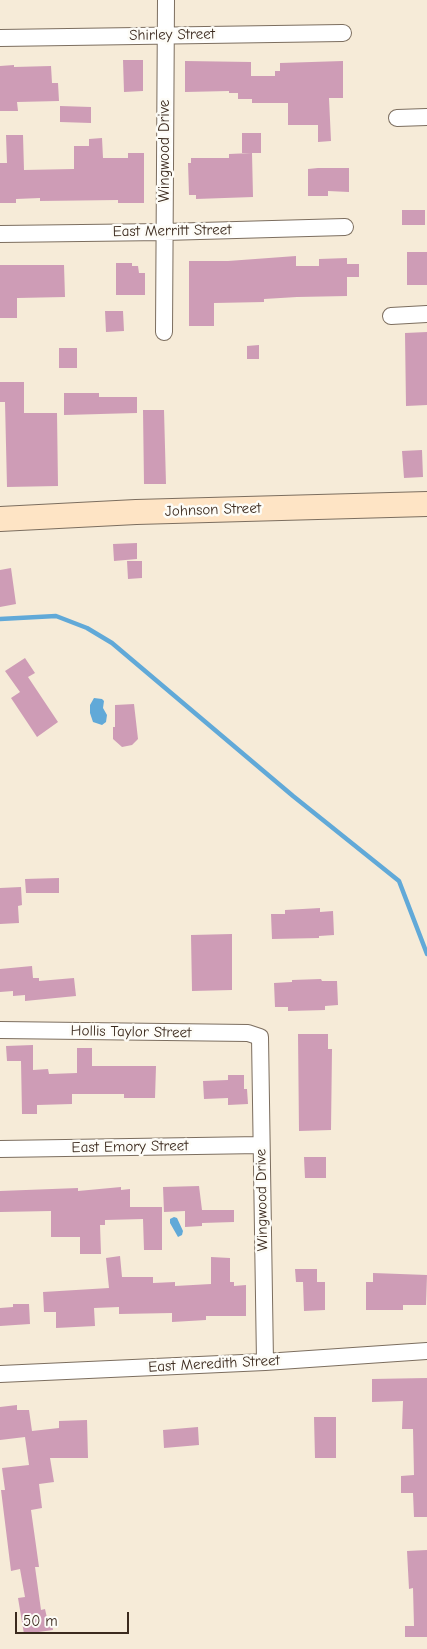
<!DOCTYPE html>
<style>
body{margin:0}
#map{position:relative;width:427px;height:1649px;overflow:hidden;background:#f6ebd8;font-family:"Comic Neue",sans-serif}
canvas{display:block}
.scale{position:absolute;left:15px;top:1612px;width:114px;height:22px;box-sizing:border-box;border:2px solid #3b2a1e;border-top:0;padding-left:6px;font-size:15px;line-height:18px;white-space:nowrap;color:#3b2a1e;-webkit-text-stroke:4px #fdfcf7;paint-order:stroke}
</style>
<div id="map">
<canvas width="427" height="1649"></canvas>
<div class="scale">50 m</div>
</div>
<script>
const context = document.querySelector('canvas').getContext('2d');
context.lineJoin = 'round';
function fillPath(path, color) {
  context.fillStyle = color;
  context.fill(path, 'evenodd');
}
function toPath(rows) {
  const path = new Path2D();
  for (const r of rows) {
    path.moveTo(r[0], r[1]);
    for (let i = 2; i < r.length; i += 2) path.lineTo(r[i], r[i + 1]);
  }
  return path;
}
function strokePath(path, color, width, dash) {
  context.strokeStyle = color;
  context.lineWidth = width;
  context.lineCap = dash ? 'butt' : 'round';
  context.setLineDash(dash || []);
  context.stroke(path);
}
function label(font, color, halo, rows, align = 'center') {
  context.font = font + ' "Comic Neue",sans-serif';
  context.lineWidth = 5;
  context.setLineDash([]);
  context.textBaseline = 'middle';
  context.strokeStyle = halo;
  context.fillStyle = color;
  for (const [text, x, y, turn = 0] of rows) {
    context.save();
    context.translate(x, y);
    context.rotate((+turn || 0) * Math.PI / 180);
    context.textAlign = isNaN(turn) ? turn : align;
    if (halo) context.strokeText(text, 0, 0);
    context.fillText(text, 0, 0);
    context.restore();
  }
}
const water = toPath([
 [94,698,102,699,104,701,103,708,107,715,106,722,102,725,93,722,90,713,90,705],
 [174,1217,177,1218,183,1231,182,1235,178,1237,170,1223,170,1219]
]);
const stream = toPath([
 [0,619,56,616,87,628,112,643,293,796,399,881,427,954]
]);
const building = toPath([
 [123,60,143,60,143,91,124,92],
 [185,61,251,62,251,76,275,76,275,71,280,71,280,63,343,61,343,98,329,98,331,141,318,142,318,125,288,125,288,103,252,103,252,99,238,99,238,93,229,93,229,91,185,92],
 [14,65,14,67,51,66,52,83,58,83,59,101,17,102,18,111,0,111,0,66],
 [60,106,91,107,91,123,60,122],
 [242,133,261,133,261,153,242,153],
 [6,135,23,135,24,170,74,169,74,146,89,146,89,139,102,138,103,158,128,158,128,153,144,153,144,203,118,203,118,200,40,201,40,198,16,199,16,203,0,203,0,163,7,163],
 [252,153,253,197,196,199,196,195,189,195,188,163,191,163,191,158,229,158,229,154],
 [318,168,349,168,349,192,328,191,328,196,308,196,308,169],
 [402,210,425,210,425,225,402,225],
 [407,252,427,252,427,285,407,285],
 [296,256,296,266,319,266,319,259,347,258,347,264,359,264,359,277,347,277,347,296,297,297,264,299,264,302,214,303,214,326,189,326,189,261,228,261],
 [116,263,132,263,132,266,138,266,139,273,145,273,145,295,116,295],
 [0,265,64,265,65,297,17,298,17,318,0,318],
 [105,311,123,311,124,331,106,332],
 [427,332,427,405,406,406,405,333],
 [259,345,259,359,247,359,247,346],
 [59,348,77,348,77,368,59,368],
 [0,382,24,382,24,413,57,413,58,486,7,487,5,402,0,402],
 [64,393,99,393,99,397,137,397,137,413,64,415],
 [143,410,164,410,166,484,144,484],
 [422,450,423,477,404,478,402,451],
 [137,543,137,559,114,561,113,544],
 [127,561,142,561,142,578,128,579],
 [11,568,16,604,0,607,0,570],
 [25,658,35,673,28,677,58,722,37,737,11,698,20,692,5,671],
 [134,704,138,739,132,745,122,747,113,739,113,727,115,727,115,705],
 [59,878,59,893,26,893,25,879],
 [21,887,22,905,18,906,19,923,0,924,0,888],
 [320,908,320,912,333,911,334,935,319,936,319,938,272,939,271,914,285,914,285,910],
 [232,934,232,990,192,991,191,935],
 [32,966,33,978,39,978,39,981,74,978,76,996,25,1001,25,995,13,996,13,991,0,992,0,969],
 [321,979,322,981,337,981,338,1005,325,1006,325,1010,288,1011,288,1007,275,1007,274,983,292,982,292,980],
 [298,1034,328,1034,328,1049,332,1049,331,1130,299,1131],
 [33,1045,33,1070,48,1069,49,1074,77,1073,77,1048,92,1048,92,1066,156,1066,155,1098,124,1098,124,1094,72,1094,72,1104,37,1105,37,1114,22,1114,21,1061,7,1061,6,1046],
 [228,1075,244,1075,244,1089,247,1089,248,1104,228,1105,228,1098,204,1099,203,1081,228,1080],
 [304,1157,326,1157,326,1178,305,1178],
 [199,1186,202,1210,234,1210,234,1222,202,1223,202,1226,185,1227,185,1211,164,1212,163,1187],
 [121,1187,121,1190,130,1189,130,1207,162,1207,162,1250,144,1250,143,1219,105,1220,105,1225,100,1225,101,1254,80,1254,80,1237,51,1237,51,1211,0,1212,0,1191,78,1188,78,1191],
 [120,1256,122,1277,153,1277,153,1283,175,1282,175,1286,211,1284,211,1257,230,1258,230,1282,234,1282,234,1286,246,1285,246,1316,206,1316,206,1320,172,1322,172,1313,119,1314,119,1307,94,1308,95,1326,56,1328,56,1312,44,1312,43,1292,109,1288,106,1258],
 [295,1269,317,1269,317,1282,325,1282,325,1310,304,1311,303,1282,296,1282],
 [373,1273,427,1275,426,1305,403,1305,403,1310,366,1310,366,1282,373,1282],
 [13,1304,29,1304,30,1324,0,1326,0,1308,13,1307],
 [427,1378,427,1517,414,1517,413,1493,401,1493,401,1476,414,1475,413,1429,402,1429,403,1401,372,1402,372,1379],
 [17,1405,17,1410,29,1410,32,1431,59,1428,59,1421,87,1420,88,1458,50,1458,54,1482,39,1484,42,1508,31,1510,39,1567,35,1567,41,1610,45,1609,47,1618,51,1618,53,1630,24,1634,18,1598,25,1597,20,1569,11,1571,1,1490,5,1490,2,1468,29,1465,25,1437,0,1440,0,1407],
 [314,1417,336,1417,336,1458,315,1458],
 [198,1427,199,1445,164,1448,163,1430],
 [427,1550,427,1637,405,1637,405,1626,414,1626,413,1588,409,1589,407,1551]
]);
const street = toPath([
 [0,38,343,33],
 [397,118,427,117],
 [0,234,164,232,345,227],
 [391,316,427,314],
 [164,332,166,0],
 [0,1030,248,1033,260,1037,265,1362],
 [0,1149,261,1145],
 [0,1374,265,1362,427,1351]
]);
const secondary = toPath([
 [0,519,136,512,427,504]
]);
const streetNames = [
 ["Shirley Street",172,35,-1],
 ["Wingwood Drive",165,151,-90],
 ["East Merritt Street",172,231,-1],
 ["Johnson Street",213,510,-2],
 ["Hollis Taylor Street",131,1032,1],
 ["East Emory Street",130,1147,-1],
 ["Wingwood Drive",262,1200,-91],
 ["East Meredith Street",214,1364,-3]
];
fillPath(water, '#61a9d8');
strokePath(stream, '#61a9d8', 4.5);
fillPath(building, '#ce9cb6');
strokePath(street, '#7c6e5f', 18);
strokePath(secondary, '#7c6e5f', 26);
strokePath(street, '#fff', 16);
strokePath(secondary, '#fee4c5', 24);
label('15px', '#3b2a1e', '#fdfcf7', streetNames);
</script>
